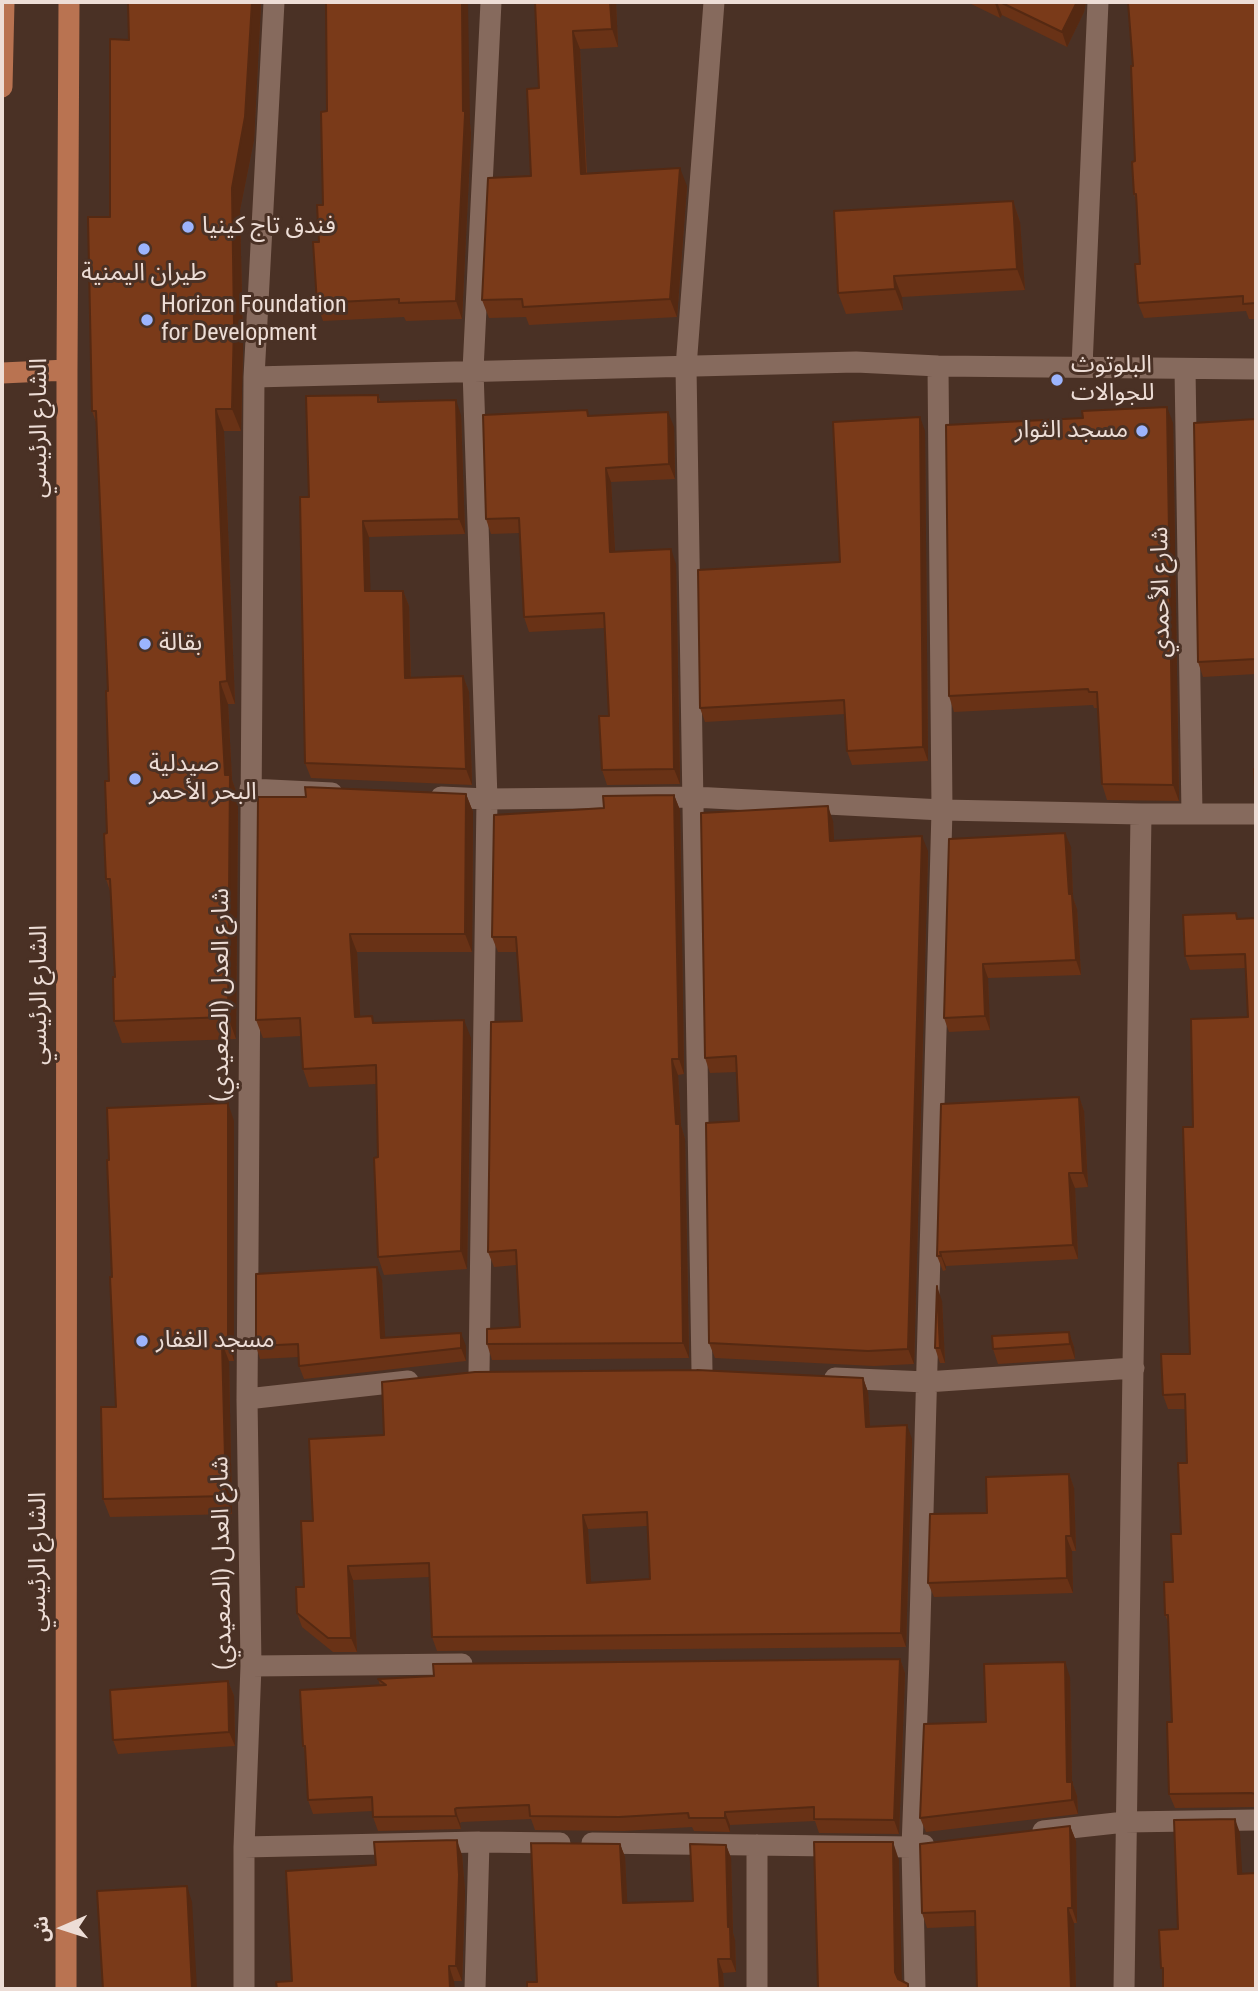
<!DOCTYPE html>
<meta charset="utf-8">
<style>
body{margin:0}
#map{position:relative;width:1258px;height:1991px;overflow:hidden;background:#4a3125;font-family:"Roboto Condensed","Noto Sans Arabic",sans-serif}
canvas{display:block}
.frame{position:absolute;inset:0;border:4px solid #edddd6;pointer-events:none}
.north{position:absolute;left:28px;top:1893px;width:70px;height:70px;-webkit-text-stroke:5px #4a3125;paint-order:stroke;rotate:267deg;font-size:19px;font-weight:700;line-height:28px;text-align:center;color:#edddd6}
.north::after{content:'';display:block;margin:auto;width:24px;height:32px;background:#edddd6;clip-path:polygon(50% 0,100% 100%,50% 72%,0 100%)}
</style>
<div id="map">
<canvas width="1258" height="1991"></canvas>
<div class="frame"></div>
<div class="north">ش</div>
</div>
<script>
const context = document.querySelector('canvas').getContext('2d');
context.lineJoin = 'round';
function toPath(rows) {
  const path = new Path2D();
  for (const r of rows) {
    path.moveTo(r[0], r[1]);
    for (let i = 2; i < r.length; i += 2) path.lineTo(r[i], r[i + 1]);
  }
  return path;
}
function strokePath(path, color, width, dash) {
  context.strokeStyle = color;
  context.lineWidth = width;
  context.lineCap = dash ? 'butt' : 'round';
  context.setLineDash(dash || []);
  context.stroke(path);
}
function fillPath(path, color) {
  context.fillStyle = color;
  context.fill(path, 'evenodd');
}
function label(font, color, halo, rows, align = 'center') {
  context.font = font + ' "Roboto Condensed","Noto Sans Arabic",sans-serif';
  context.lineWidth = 6;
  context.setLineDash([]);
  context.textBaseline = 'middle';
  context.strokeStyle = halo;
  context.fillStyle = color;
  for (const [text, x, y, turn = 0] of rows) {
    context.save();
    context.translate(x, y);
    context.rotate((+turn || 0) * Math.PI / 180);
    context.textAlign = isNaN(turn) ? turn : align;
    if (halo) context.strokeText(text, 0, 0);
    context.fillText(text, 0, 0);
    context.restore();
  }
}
const minor = toPath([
 [1082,366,1098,2],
 [1185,369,1192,814],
 [254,377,856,362,938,366,1256,369],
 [250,789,332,793],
 [441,797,487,799,693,797,942,810,1141,814,1256,814],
 [702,1371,686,367,714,2],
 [479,1373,487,799,473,370,491,2],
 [835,1378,926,1382,1134,1368],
 [247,1399,408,1381],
 [251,1666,462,1664],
 [1043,1831,1125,1822,1256,1820],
 [592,1843,912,1847,924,1845],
 [244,1847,479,1842,560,1843],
 [244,1989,244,1847,251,1666,247,1399,254,377,274,2],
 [475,1989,479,1842],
 [757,1989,757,1845],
 [915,1989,912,1847,919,1660,942,810,938,366],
 [1124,1989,1141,814]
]);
const major = toPath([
 [2,87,4,2],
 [2,373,67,370],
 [66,1989,67,370,69,2]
]);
const wall = toPath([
 [128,2,261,2,254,140,240,210,243,345,241,431,224,431,235,704,228,704,232,780,238,797,236,1039,122,1043,114,1021,115,977,110,891,106,879,109,781,108,691,97,425,92,411,110,217,129,40],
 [535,2,616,2,618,47,580,49,587,173,687,186,677,317,529,325,526,317,489,318,482,300,531,176,539,88],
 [967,2,1086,2,1084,12,1067,47,1002,15,1000,18],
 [1256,2,1256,319,1249,319,1246,311,1144,318,1138,303,1140,264,1136,201,1134,194,1135,161,1133,66],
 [470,124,471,133,462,319,406,321,404,317,323,321,317,303,319,242,323,205],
 [1013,201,1020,222,1025,290,902,297,903,310,846,314,838,293],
 [378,395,381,402,461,415,465,534,369,537,370,591,403,591,409,606,411,678,463,676,469,692,472,785,311,778,305,763,309,497],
 [590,416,674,427,675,479,611,482,615,552,676,564,680,784,607,785,602,770,609,716,604,628,529,632,524,617,520,533,491,534,486,519],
 [1256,419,1256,674,1203,677,1198,662],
 [1173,423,1179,801,1107,800,1102,784,1098,708,1094,708,1093,705,954,712,949,696],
 [925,431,928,761,852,765,847,751,845,714,705,722,700,708,840,562],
 [466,794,473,812,472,952,357,952,360,1017,375,1023,471,1038,467,1269,384,1275,378,1257,378,1157,376,1084,309,1087,303,1069,301,1036,263,1038,256,1020,306,797],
 [674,795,680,810,684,1074,678,1075,681,1126,685,1139,689,1358,492,1360,487,1344,520,1327,516,1265,494,1267,488,1252,522,1021,517,952,498,952,492,937,604,808],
 [833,821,834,841,928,851,914,1364,874,1366,715,1358,709,1343,739,1121,737,1072,710,1073,705,1058],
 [949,839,1071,847,1073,898,1077,909,1081,975,988,978,990,1030,949,1032,944,1018],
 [1256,918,1256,1807,1175,1808,1169,1794,1172,1722,1169,1624,1165,1615,1173,1582,1181,1534,1187,1463,1186,1409,1168,1409,1163,1395,1190,1354,1193,1127,1248,1017,1246,968,1190,970,1185,956,1238,919],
 [1079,1097,1084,1111,1088,1187,1075,1188,1078,1259,946,1266,946,1270,943,1271,937,1256],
 [234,1121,234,1361,229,1361,232,1514,110,1517,103,1499,116,1407],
 [382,1280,385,1337,466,1346,466,1361,304,1379,299,1366,299,1357,260,1359,256,1346],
 [942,1301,945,1363,940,1363,935,1348],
 [1069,1332,1074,1347,1075,1359,998,1364,993,1349],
 [863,1378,868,1392,870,1426,912,1439,906,1647,437,1651,432,1637,430,1577,353,1580,357,1652,333,1652,302,1627,297,1613,304,1587,313,1521,384,1435],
 [647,1526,650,1579,591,1583,588,1529],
 [1069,1474,1074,1488,1076,1551,1072,1551,1073,1593,934,1597,928,1583,987,1513],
 [900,1659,905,1673,899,1834,819,1833,815,1821,730,1825,730,1832,694,1831,692,1827,624,1831,535,1830,531,1819,462,1822,460,1823,461,1829,378,1831,373,1817,373,1811,313,1814,308,1800,306,1755,303,1746,380,1685,378,1679],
 [1070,1677,1072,1782,1077,1796,1078,1814,926,1832,920,1818,986,1722],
 [228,1681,234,1696,235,1746,118,1754,113,1740],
 [1070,1826,1076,1841,1077,1923,1074,1923,1076,1989,977,1989,975,1926,927,1928,922,1913],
 [620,1844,625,1857,627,1903,693,1901,726,1845,731,1858,733,1933,735,1940,736,1972,723,1973,724,1989,527,1989,537,1982],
 [462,1855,465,1891,462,1981,292,1981,376,1865]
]);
const shadedWall = toPath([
 [252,2,261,2,254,140,240,210,243,345,241,431,232,409,232,188],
 [462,2,468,2,470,124,471,133,462,319,456,301,463,111],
 [610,2,616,2,618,47,612,29],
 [995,2,997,2,1002,15,1000,18,995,3],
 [1077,2,1086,2,1084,12,1067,47,1062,32],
 [573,31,580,49,587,192,581,174],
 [680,168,687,186,677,317,670,299],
 [1013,201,1020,222,1025,290,1017,269],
 [894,276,902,297,903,310,895,289],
 [456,400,461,415,465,534,459,519],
 [1167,407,1173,423,1179,801,1173,785],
 [216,409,224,431,235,704,227,681],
 [668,412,674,427,675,479,669,464],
 [920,417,925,431,928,761,923,747],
 [606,468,611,482,616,567,610,552],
 [363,521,369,537,371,607,365,591],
 [671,549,676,564,680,784,674,769],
 [403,591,409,606,411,694,405,678],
 [463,676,469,692,472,785,466,769],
 [220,682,228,704,232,780,238,797,236,1039,228,1017,225,775],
 [466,794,473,812,472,952,465,934],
 [674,795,680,810,684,1074,679,1059],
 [828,806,833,821,835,856,830,841],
 [1065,833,1071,847,1073,898,1077,909,1081,975,1076,960,1069,894],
 [922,836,928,851,914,1364,908,1349],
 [350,934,357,952,361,1035,355,1017],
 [983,964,988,978,990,1030,985,1016],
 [464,1020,471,1038,467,1269,461,1251],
 [672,1059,678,1075,681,1126,685,1139,689,1358,683,1343,676,1124],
 [1079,1097,1084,1111,1088,1187,1083,1173],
 [228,1103,234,1121,234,1361,228,1342],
 [1069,1173,1075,1188,1078,1259,1073,1245],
 [940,1252,946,1266,946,1270,941,1256],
 [377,1267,382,1280,386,1351,381,1338],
 [937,1286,942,1301,945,1363,940,1348],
 [1069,1332,1074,1347,1075,1359,1070,1344],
 [461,1333,466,1346,466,1361,461,1348],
 [222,1343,229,1361,232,1514,226,1496],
 [863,1378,868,1392,871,1441,866,1427],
 [907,1425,912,1439,906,1647,901,1633],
 [1069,1474,1074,1488,1076,1551,1071,1536],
 [583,1515,588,1529,592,1597,587,1583],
 [1066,1536,1072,1551,1073,1593,1067,1578],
 [348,1566,353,1580,357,1652,351,1638],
 [900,1659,905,1673,899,1834,894,1820],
 [1065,1662,1070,1677,1072,1782,1077,1796,1078,1814,1067,1782],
 [228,1681,234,1696,235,1746,229,1732],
 [455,1809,460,1823,461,1829,456,1816],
 [725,1812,730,1825,730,1832,725,1818],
 [1235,1819,1240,1833,1243,1888,1238,1874],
 [1070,1826,1076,1841,1077,1923,1072,1908],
 [457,1840,462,1855,465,1891,462,1981,456,1966],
 [893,1842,899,1860,902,1989,895,1972],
 [620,1844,625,1857,628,1916,623,1903],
 [726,1845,731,1858,733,1933,735,1940,736,1972,731,1959,728,1927],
 [187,1886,192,1902,197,1989,192,1989],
 [1068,1908,1074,1923,1076,1989,1071,1989],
 [718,1959,723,1973,724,1989,720,1989],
 [449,1966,454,1981,455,1989,450,1989]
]);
const building = toPath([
 [128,2,252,2,245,117,232,188,234,323,232,409,216,409,227,681,220,682,225,775,230,775,228,1017,114,1021,113,977,115,977,110,879,106,879,104,834,107,833,105,781,109,781,106,691,108,691,96,411,92,411,88,217,110,217,110,39,129,40,128,2],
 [326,2,462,2,463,111,465,111,465,115,456,301,399,303,399,299,317,303,313,242,319,242,317,205,323,205,321,112,327,111,326,2],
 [535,2,610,2,612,29,573,31,581,174,680,168,670,299,523,307,522,299,482,300,488,178,531,176,527,89,539,88,535,2],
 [1000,2,1077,2,1062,32,1000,2],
 [1128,2,1256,2,1256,303,1243,304,1243,296,1138,303,1135,264,1140,264,1136,194,1134,194,1132,162,1135,161,1131,66,1133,66,1128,2],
 [1013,201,1017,269,894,276,895,289,838,293,834,211,1013,201],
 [378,395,378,402,456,400,459,519,363,521,365,591,403,591,405,678,463,676,466,769,305,763,300,497,309,497,306,396,378,395],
 [1167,407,1173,785,1102,784,1097,692,1089,692,1088,689,949,696,946,425,1083,418,1082,411,1167,407],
 [587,410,588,416,668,412,669,464,606,468,610,552,671,549,674,769,602,770,599,716,609,716,604,613,524,617,519,518,486,519,483,415,587,410],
 [920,417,923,747,847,751,844,700,700,708,698,570,840,562,833,422,920,417],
 [1256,419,1256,659,1198,662,1194,423,1256,419],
 [1254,769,1256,769,1256,788,1255,787,1254,769],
 [305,787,466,794,465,934,350,934,355,1017,372,1016,373,1023,464,1020,461,1251,378,1257,374,1158,378,1157,376,1065,303,1069,300,1018,256,1020,258,797,306,797,305,787],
 [674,795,679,1059,672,1059,676,1124,680,1124,683,1343,487,1344,487,1329,520,1327,516,1250,488,1252,491,1022,522,1021,516,937,492,937,494,815,604,808,603,796,674,795],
 [828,806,830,841,922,836,908,1349,868,1351,709,1343,706,1123,739,1121,736,1056,705,1058,701,813,828,806],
 [1065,833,1069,894,1072,894,1076,960,983,964,985,1016,944,1018,949,839,1065,833],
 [1236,913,1237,919,1256,918,1256,1794,1251,1793,1169,1794,1167,1722,1172,1722,1168,1615,1165,1615,1164,1582,1173,1582,1171,1534,1181,1534,1178,1463,1187,1463,1185,1394,1163,1395,1161,1354,1190,1354,1183,1127,1193,1127,1191,1019,1248,1017,1245,954,1185,956,1183,915,1236,913],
 [1079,1097,1083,1173,1069,1173,1073,1245,940,1252,941,1256,937,1256,941,1104,1079,1097],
 [228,1103,228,1342,222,1343,226,1496,103,1499,101,1407,116,1407,110,1277,112,1277,107,1160,109,1160,107,1108,228,1103],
 [377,1267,381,1338,461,1333,461,1348,299,1366,298,1344,256,1346,256,1274,377,1267],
 [937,1286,940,1348,935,1348,937,1286],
 [1069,1332,1070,1344,993,1349,992,1336,1069,1332],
 [697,1370,863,1378,866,1427,907,1425,901,1633,432,1637,429,1563,348,1566,351,1638,328,1638,297,1613,296,1587,304,1587,301,1521,313,1521,309,1439,384,1435,382,1382,475,1372,697,1370],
 [647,1512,650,1579,587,1583,583,1515,647,1512],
 [1069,1474,1071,1536,1066,1536,1067,1578,928,1583,930,1514,987,1513,986,1477,1069,1474],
 [900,1659,894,1820,814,1819,814,1807,725,1812,725,1818,689,1818,688,1813,619,1817,530,1816,529,1805,457,1808,455,1809,456,1816,373,1817,372,1797,308,1800,305,1746,303,1746,300,1690,386,1685,378,1679,434,1676,433,1664,900,1659],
 [1065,1662,1067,1782,1072,1782,1072,1800,920,1818,924,1724,986,1722,984,1664,1065,1662],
 [228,1681,229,1732,113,1740,110,1690,228,1681],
 [1235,1819,1238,1874,1256,1873,1256,1989,1163,1989,1163,1968,1161,1968,1159,1930,1178,1929,1174,1820,1235,1819],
 [1070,1826,1072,1908,1068,1908,1071,1989,977,1989,975,1911,922,1913,920,1844,1070,1826],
 [457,1840,459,1875,456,1966,449,1966,450,1989,277,1989,276,1982,292,1981,286,1871,376,1865,374,1842,457,1840],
 [814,1842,893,1842,895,1972,898,1979,908,1984,908,1989,820,1989,820,1988,818,1988,814,1842],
 [531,1843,620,1844,623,1903,693,1901,690,1844,726,1845,728,1927,730,1927,731,1959,718,1959,720,1989,527,1989,527,1982,537,1982,531,1843],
 [187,1886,192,1989,103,1989,97,1891,187,1886]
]);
const markers = [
 [188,227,7,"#9cb4fd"],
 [144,249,7,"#9cb4fd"],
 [147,320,7,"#9cb4fd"],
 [1057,380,7,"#9cb4fd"],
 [1142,431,7,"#9cb4fd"],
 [145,644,7,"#9cb4fd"],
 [135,779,7,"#9cb4fd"],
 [142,1341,7,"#9cb4fd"]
];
const poiNames = [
 ["فندق تاج كينيا",202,227],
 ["طيران اليمنية",144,274,"center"],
 ["Horizon Foundation",161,306],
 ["for Development",161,334],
 ["البلوتوث",1071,366],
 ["للجوالات",1071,394],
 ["مسجد الثوار",1128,431,"right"],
 ["بقالة",159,644],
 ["صيدلية",149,765],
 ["البحر الأحمر",149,793],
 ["مسجد الغفار",156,1341]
];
const streetNames = [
 ["الشارع الرئيسي",40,428,-90],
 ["شارع الأحمدي",1162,592,-91],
 ["الشارع الرئيسي",40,995,-90],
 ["شارع العدل (الصعيدي)",222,995,-90],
 ["الشارع الرئيسي",39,1562,-90],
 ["شارع العدل (الصعيدي)",223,1563,-91]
];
strokePath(minor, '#866a5d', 21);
strokePath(major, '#b97351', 21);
fillPath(wall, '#693216');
fillPath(shadedWall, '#552912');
fillPath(building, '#7a3a19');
strokePath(building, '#552912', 2);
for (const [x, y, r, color] of markers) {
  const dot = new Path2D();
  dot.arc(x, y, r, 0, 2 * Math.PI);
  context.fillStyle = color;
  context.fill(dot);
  strokePath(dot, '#4a3125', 2.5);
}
label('24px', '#edddd6', '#4a3125', poiNames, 'left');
label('24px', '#edddd6', '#4a3125', streetNames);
</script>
